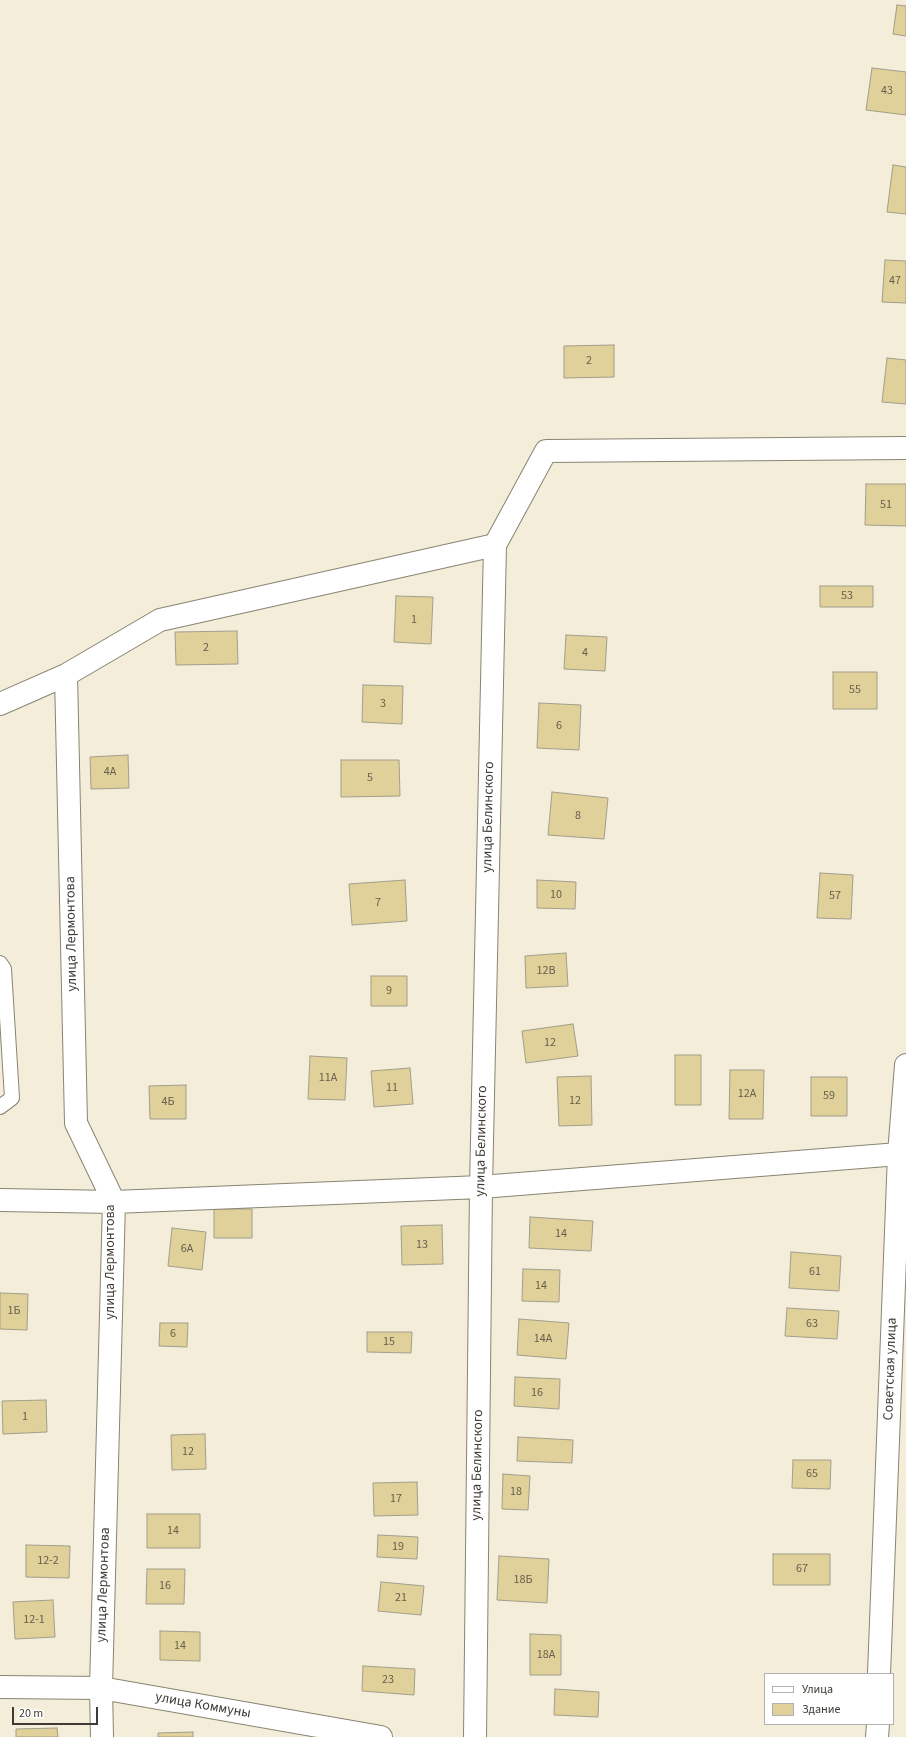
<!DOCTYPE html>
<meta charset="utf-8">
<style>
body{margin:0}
#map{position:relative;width:906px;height:1737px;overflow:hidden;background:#f3edda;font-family:"Source Sans 3",sans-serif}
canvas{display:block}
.legend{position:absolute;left:764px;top:1673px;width:130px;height:52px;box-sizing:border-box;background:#fff;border:1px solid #b2b1ae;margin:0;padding:5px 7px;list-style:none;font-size:12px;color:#3e3b34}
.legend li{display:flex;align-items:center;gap:8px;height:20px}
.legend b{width:20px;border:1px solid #b2b1ae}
.scale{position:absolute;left:12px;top:1707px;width:86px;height:18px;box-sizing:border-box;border:2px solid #3e3b34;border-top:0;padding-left:5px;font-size:12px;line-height:14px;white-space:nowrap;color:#3e3b34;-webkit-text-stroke:3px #fff;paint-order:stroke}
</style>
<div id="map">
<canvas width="906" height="1737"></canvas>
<ul class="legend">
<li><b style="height:5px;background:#fff"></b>Улица</li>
<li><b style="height:11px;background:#e0d099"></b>Здание</li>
</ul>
<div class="scale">20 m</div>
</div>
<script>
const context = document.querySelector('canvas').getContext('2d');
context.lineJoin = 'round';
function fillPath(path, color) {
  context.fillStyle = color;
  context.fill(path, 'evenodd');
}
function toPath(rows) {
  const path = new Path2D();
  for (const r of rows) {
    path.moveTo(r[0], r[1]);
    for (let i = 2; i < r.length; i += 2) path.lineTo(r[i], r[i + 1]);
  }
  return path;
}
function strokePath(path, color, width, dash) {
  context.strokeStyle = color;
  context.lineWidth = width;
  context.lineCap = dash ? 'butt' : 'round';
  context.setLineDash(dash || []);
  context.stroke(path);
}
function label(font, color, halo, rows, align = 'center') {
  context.font = font + ' "Source Sans 3",sans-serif';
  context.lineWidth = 3.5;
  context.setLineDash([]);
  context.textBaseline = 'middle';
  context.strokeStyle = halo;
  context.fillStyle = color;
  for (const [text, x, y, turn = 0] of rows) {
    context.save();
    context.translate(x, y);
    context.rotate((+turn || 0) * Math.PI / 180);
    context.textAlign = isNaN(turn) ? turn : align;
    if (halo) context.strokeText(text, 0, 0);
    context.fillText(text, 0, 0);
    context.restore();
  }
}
const building = toPath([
 [897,5,906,6,906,36,893,34,897,5],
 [872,68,906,72,906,115,866,110,872,68],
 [893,165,906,167,906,214,887,212,893,165],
 [885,260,906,261,906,303,882,302,885,260],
 [614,345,614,377,564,378,564,346,614,345],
 [887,358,906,360,906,404,882,402,887,358],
 [866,484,906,484,906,526,865,525,866,484],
 [820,586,873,586,873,607,820,607,820,586],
 [396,596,433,597,431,644,394,642,396,596],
 [237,631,238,664,176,665,175,632,237,631],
 [566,635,607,637,605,671,564,669,566,635],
 [833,672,877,672,877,709,833,709,833,672],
 [363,685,403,686,402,724,362,722,363,685],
 [539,703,581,705,579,750,537,748,539,703],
 [128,755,129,788,91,789,90,757,128,755],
 [341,760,399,760,400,796,341,797,341,760],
 [552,792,608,798,604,839,548,835,552,792],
 [820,873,853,875,851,919,817,918,820,873],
 [405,880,407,921,352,925,349,884,405,880],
 [537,880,576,882,575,909,537,908,537,880],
 [566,953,568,986,526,988,525,956,566,953],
 [371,976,407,976,407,1006,371,1006,371,976],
 [573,1024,578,1056,526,1063,522,1031,573,1024],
 [675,1055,701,1055,701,1105,675,1105,675,1055],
 [310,1056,347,1058,345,1100,308,1099,310,1056],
 [410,1068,413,1104,374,1107,371,1071,410,1068],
 [730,1070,764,1070,763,1119,729,1119,730,1070],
 [591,1076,592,1125,559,1126,557,1077,591,1076],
 [811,1077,847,1077,847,1116,811,1116,811,1077],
 [186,1085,186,1119,150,1119,149,1086,186,1085],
 [214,1209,252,1209,252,1238,214,1238,214,1209],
 [530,1217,593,1221,591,1251,529,1248,530,1217],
 [442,1225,443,1264,402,1265,401,1226,442,1225],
 [172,1228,206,1232,202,1270,168,1266,172,1228],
 [791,1252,841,1256,839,1291,789,1288,791,1252],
 [523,1269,560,1270,559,1302,522,1301,523,1269],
 [0,1293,28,1294,27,1330,0,1329,0,1293],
 [787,1308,839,1311,837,1339,785,1336,787,1308],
 [519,1319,569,1323,566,1359,517,1355,519,1319],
 [160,1323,188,1323,187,1347,159,1346,160,1323],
 [367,1332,412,1332,411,1353,367,1352,367,1332],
 [515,1377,560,1379,559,1409,514,1406,515,1377],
 [46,1400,47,1432,3,1434,2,1401,46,1400],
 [205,1434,206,1469,172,1470,171,1435,205,1434],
 [518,1437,573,1440,572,1463,517,1461,518,1437],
 [793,1460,831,1460,830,1489,792,1488,793,1460],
 [503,1474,530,1476,528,1510,502,1509,503,1474],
 [417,1482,418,1515,374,1516,373,1483,417,1482],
 [147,1514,200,1514,200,1548,147,1548,147,1514],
 [378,1535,418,1537,417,1559,377,1557,378,1535],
 [26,1545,70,1546,69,1578,26,1577,26,1545],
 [773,1554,830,1554,830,1585,773,1585,773,1554],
 [499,1556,549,1559,547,1603,497,1600,499,1556],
 [147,1569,185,1569,184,1604,146,1604,147,1569],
 [381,1582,424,1586,421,1615,378,1611,381,1582],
 [53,1600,55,1637,15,1639,13,1602,53,1600],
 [160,1631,200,1632,200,1661,160,1660,160,1631],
 [530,1634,561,1635,561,1675,530,1675,530,1634],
 [363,1666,415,1669,414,1695,362,1691,363,1666],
 [555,1689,599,1692,598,1717,554,1715,555,1689],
 [57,1728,58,1737,16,1737,16,1729,57,1728],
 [193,1732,193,1737,158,1737,158,1733,193,1732]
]);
const service = toPath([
 [0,963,4,969,12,1098,0,1107]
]);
const minor = toPath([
 [66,675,76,1123,114,1202,101,1688,102,1737],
 [0,704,66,675,160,620,495,545,546,451,906,448],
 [0,1200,114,1202,481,1187,899,1154,906,1152],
 [0,1687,101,1688,381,1737],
 [475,1737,481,1187,495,545]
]);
const tertiary = toPath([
 [879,1674,899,1154,906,1065],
 [877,1737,878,1724]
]);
const numberNames = [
 ["43",887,91],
 ["47",895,281],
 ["2",589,361],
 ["51",886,505],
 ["53",847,596],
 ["1",414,620],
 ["2",206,648],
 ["4",585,653],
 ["55",855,690],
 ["3",383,704],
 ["6",559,726],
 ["4А",110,772],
 ["5",370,778],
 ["8",578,816],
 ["10",556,895],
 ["57",835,896],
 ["7",378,903],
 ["12В",546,971],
 ["9",389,991],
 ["12",550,1043],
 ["11А",328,1078],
 ["11",392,1088],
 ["12А",747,1094],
 ["59",829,1096],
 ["12",575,1101],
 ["4Б",168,1102],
 ["14",561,1234],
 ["13",422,1245],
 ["6А",187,1249],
 ["61",815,1272],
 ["14",541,1286],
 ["1Б",14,1311],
 ["63",812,1324],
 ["6",173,1334],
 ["14А",543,1339],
 ["15",389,1342],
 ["16",537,1393],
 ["1",25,1417],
 ["12",188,1452],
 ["65",812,1474],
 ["18",516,1492],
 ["17",396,1499],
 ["14",173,1531],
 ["19",398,1547],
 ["12-2",48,1561],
 ["67",802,1569],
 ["18Б",523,1580],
 ["16",165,1586],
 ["21",401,1598],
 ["12-1",34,1620],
 ["14",180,1646],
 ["18А",546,1655],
 ["23",388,1680]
];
const streetNames = [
 ["улица Белинского",489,817,-89],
 ["улица Лермонтова",72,934,-91],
 ["улица Белинского",482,1141,-89],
 ["улица Лермонтова",111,1262,-90],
 ["Советская улица",891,1369,-88],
 ["улица Белинского",478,1465,-89],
 ["улица Лермонтова",104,1585,-88],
 ["улица Коммуны",203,1706,10]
];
fillPath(building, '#e0d099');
strokePath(building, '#a29e8b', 1);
strokePath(service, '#898472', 16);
strokePath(minor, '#898472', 24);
strokePath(tertiary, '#898472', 24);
strokePath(service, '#fff', 14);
strokePath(minor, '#fff', 22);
strokePath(tertiary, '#fff', 22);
label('12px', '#66604d', null, numberNames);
label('14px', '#3e3b34', '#fff', streetNames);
</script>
